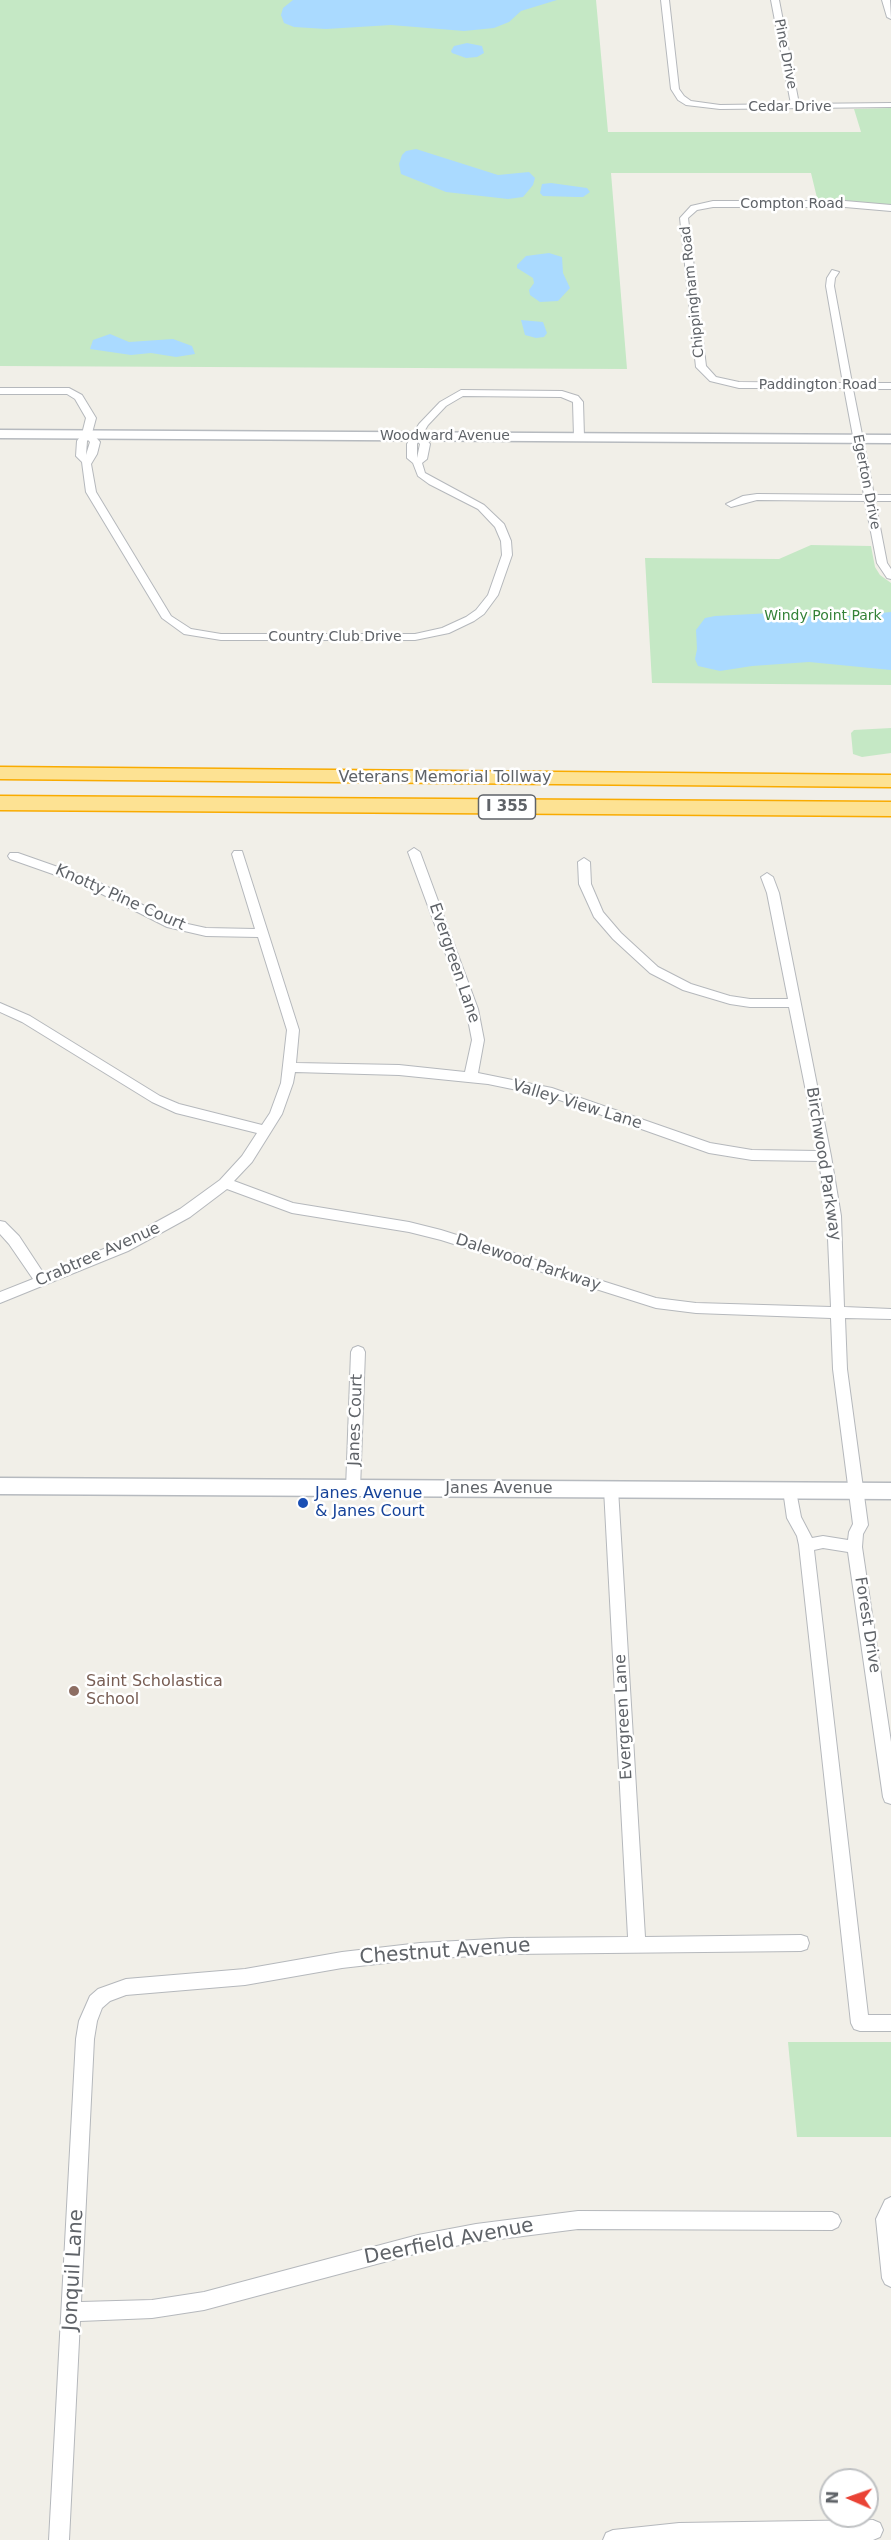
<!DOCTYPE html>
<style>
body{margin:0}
#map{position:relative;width:891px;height:2540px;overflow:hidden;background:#f1efe8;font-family:"DejaVu Sans",sans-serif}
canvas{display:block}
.north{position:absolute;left:819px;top:2468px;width:60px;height:60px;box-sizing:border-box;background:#fff;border:2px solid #bfc1c3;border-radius:50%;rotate:272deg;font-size:16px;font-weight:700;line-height:24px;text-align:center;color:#5f6368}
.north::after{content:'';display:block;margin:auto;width:21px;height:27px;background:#ea4335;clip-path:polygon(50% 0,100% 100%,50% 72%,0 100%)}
</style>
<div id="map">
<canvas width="891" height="2540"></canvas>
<div class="north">N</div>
</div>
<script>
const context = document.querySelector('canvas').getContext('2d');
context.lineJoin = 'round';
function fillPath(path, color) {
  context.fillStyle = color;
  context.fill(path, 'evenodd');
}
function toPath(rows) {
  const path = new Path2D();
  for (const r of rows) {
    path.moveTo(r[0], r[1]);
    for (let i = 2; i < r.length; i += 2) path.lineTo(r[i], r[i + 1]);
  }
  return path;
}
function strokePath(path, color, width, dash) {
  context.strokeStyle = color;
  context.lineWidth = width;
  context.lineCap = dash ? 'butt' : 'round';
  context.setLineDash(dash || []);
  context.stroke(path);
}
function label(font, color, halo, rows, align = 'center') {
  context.font = font + ' "DejaVu Sans",sans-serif';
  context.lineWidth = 5;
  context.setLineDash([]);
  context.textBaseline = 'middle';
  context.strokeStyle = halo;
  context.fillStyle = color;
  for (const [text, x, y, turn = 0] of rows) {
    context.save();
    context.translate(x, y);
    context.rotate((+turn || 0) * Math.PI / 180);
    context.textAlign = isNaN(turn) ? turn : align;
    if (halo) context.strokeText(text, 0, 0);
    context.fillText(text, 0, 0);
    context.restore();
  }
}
const green = toPath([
 [0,0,596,0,608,132,861,132,854,109,891,108,891,206,818,202,811,173,611,173,627,369,0,366],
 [811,545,871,546,875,567,880,575,891,583,891,685,652,683,645,558,779,559],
 [891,728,891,753,862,757,853,754,851,733,854,730],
 [788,2042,891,2042,891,2137,797,2137]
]);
const water = toPath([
 [293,0,557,0,521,11,509,22,494,28,464,31,391,25,326,29,294,27,284,23,281,15,283,8],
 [467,43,482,46,484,53,477,57,466,58,452,53,451,51,454,46],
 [416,149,498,175,529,172,535,178,533,185,523,197,508,199,446,192,401,174,399,164,402,155,406,151],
 [551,183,587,188,590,192,583,197,576,197,543,196,540,193,542,184],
 [549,253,562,257,563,273,570,288,558,301,540,302,530,295,529,290,534,283,533,278,517,268,517,265,526,256],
 [521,320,543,322,547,333,544,337,536,338,525,335],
 [110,334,129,342,173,339,192,346,195,354,176,357,151,353,131,355,90,349,93,340],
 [891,612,891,670,809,662,752,666,720,671,698,666,695,659,697,649,696,630,705,618,715,616,772,613,827,618]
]);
const street = toPath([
 [661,0,669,0,679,89,684,96,691,101,720,105,791,104,771,0,779,0,799,104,891,103,891,107,720,109,686,105,678,100,671,89,661,0],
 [882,0,890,0,891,19,887,17,882,0],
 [713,201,845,201,891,205,891,211,845,207,713,207,697,210,688,218,706,366,716,377,739,382,843,383,826,286,827,278,832,270,839,272,835,278,834,286,852,383,891,383,891,389,853,389,874,495,891,495,891,501,875,501,887,563,891,569,891,579,887,578,877,563,865,501,757,500,731,507,726,504,743,496,757,494,864,495,844,388,739,388,710,381,696,367,680,218,691,206,713,201],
 [0,388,69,388,82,395,96,418,92,433,100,442,97,454,91,464,96,492,171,616,191,629,221,634,415,634,442,628,466,617,476,610,488,595,502,555,501,541,495,527,478,509,429,484,418,476,413,463,407,458,407,444,419,424,440,402,461,390,562,391,578,396,583,402,584,437,579,440,574,437,573,402,561,397,463,396,446,406,428,425,422,435,430,444,427,459,422,463,425,473,484,505,504,524,511,541,512,555,498,595,484,614,474,621,449,633,415,640,221,640,184,634,162,618,86,492,82,462,76,456,77,441,82,434,86,418,75,399,67,394,0,394,0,388],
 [88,440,90,442,86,455,87,441,88,440],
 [418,442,420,444,417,458,417,444,418,442],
 [414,848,420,852,478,1009,484,1040,478,1073,552,1088,710,1143,752,1150,818,1151,789,1007,750,1007,730,1004,683,990,650,973,613,939,594,917,579,884,578,862,584,858,590,862,591,884,603,912,621,933,658,967,691,984,730,996,750,999,788,999,767,893,761,877,767,873,773,877,779,893,831,1156,841,1216,844,1307,891,1309,891,1319,845,1318,847,1369,868,1525,863,1534,862,1547,891,1742,891,1804,885,1802,883,1797,848,1552,823,1548,814,1550,868,2015,891,2015,891,2031,860,2031,854,2029,851,2023,799,1545,797,1536,787,1518,783,1490,785,1486,790,1484,795,1486,801,1517,812,1538,823,1536,848,1540,849,1532,853,1524,833,1369,831,1318,696,1313,656,1308,441,1240,409,1232,292,1213,227,1189,190,1217,128,1251,0,1303,0,1292,33,1279,9,1244,0,1234,0,1221,5,1222,19,1236,44,1274,118,1243,180,1209,220,1180,242,1156,257,1133,176,1113,152,1102,22,1022,0,1012,0,1003,30,1016,160,1096,179,1104,262,1125,270,1113,281,1083,287,1030,258,937,206,936,167,927,84,885,10,859,8,856,10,853,18,853,92,879,174,921,206,928,255,929,232,854,234,851,242,851,299,1030,296,1063,399,1065,465,1072,472,1040,466,1009,408,852,414,848],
 [295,1072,399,1075,488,1084,551,1097,709,1153,752,1160,819,1161,827,1216,831,1307,696,1303,656,1298,441,1230,409,1222,293,1203,234,1181,252,1162,282,1114,293,1083,295,1072],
 [358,1346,363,1348,365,1352,360,1489,358,1493,353,1495,348,1493,346,1489,351,1352,353,1348,358,1346],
 [611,1483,616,1485,618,1489,645,1937,801,1935,807,1937,809,1943,807,1949,801,1951,510,1954,420,1959,342,1968,245,1985,126,1995,110,2001,102,2008,97,2021,94,2039,81,2302,152,2300,204,2292,418,2235,476,2224,578,2211,832,2212,838,2215,841,2221,838,2227,832,2230,578,2229,476,2242,418,2253,204,2310,152,2318,80,2321,69,2540,49,2540,76,2039,79,2021,90,1996,98,1989,126,1979,245,1969,342,1952,420,1943,510,1938,628,1937,604,1489,606,1485,611,1483],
 [891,2197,891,2287,885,2284,882,2278,876,2219,885,2200,891,2197],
 [873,2520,880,2523,883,2530,880,2537,873,2540,603,2540,606,2533,613,2530,679,2523,873,2520]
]);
const secondary = toPath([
 [0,430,891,435,891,443,0,438,0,430],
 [0,1478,891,1483,891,1499,0,1494,0,1478]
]);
const highway = toPath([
 [0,767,891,775,891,787,0,779,0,767],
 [0,796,891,802,891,816,0,810,0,796]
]);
const markers = [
 [303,1503,6,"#1a4fb4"],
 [74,1691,6,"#8d6e63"]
];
const farStreetnames = [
 ["Pine Drive",785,54,79],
 ["Cedar Drive",790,107],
 ["Compton Road",792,204],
 ["Chippingham Road",693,292,-96],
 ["Paddington Road",818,385],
 ["Woodward Avenue",445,436],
 ["Egerton Drive",866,482,79],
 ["Country Club Drive",335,637]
];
const farParknames = [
 ["Windy Point Park",823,616]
];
const shields = [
 [507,807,57]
];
const shieldNames = [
 ["I 355",507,807]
];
const streetNames = [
 ["Veterans Memorial Tollway",445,778],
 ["Knotty Pine Court",120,898,24],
 ["Evergreen Lane",454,963,71],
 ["Valley View Lane",577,1105,17],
 ["Birchwood Parkway",823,1164,81],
 ["Crabtree Avenue",98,1255,-24],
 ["Dalewood Parkway",528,1263,18],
 ["Janes Court",356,1420,-88],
 ["Janes Avenue",499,1489],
 ["Forest Drive",867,1625,81],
 ["Evergreen Lane",624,1717,-93]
];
const transitNames = [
 ["Janes Avenue",315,1494],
 ["& Janes Court",315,1512]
];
const educationNames = [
 ["Saint Scholastica",86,1682],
 ["School",86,1700]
];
const nearStreetnames = [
 ["Chestnut Avenue",445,1952,-4],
 ["Deerfield Avenue",449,2242,-11],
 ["Jonquil Lane",74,2270,-87]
];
fillPath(green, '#c5e8c5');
fillPath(water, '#aadaff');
strokePath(street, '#b5b8bc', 2);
strokePath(secondary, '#b6babf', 3);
strokePath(highway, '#f9ab00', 3);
fillPath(street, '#fff');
fillPath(secondary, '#fff');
fillPath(highway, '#fde293');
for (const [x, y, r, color] of markers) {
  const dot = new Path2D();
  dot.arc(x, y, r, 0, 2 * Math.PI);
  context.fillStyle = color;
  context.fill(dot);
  strokePath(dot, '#fff', 2);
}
label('14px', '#5f6368', '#fff', farStreetnames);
label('14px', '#348238', '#fff', farParknames);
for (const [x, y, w] of shields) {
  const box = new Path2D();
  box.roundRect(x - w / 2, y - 12, w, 24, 4.5);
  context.fillStyle = '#fff';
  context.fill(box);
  strokePath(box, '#5f6368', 1.5);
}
label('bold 15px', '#5f6368', null, shieldNames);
label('16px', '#5f6368', '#fff', streetNames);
label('16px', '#164399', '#fff', transitNames, 'left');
label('16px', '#785e54', '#fff', educationNames, 'left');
label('20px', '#5f6368', '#fff', nearStreetnames);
</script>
